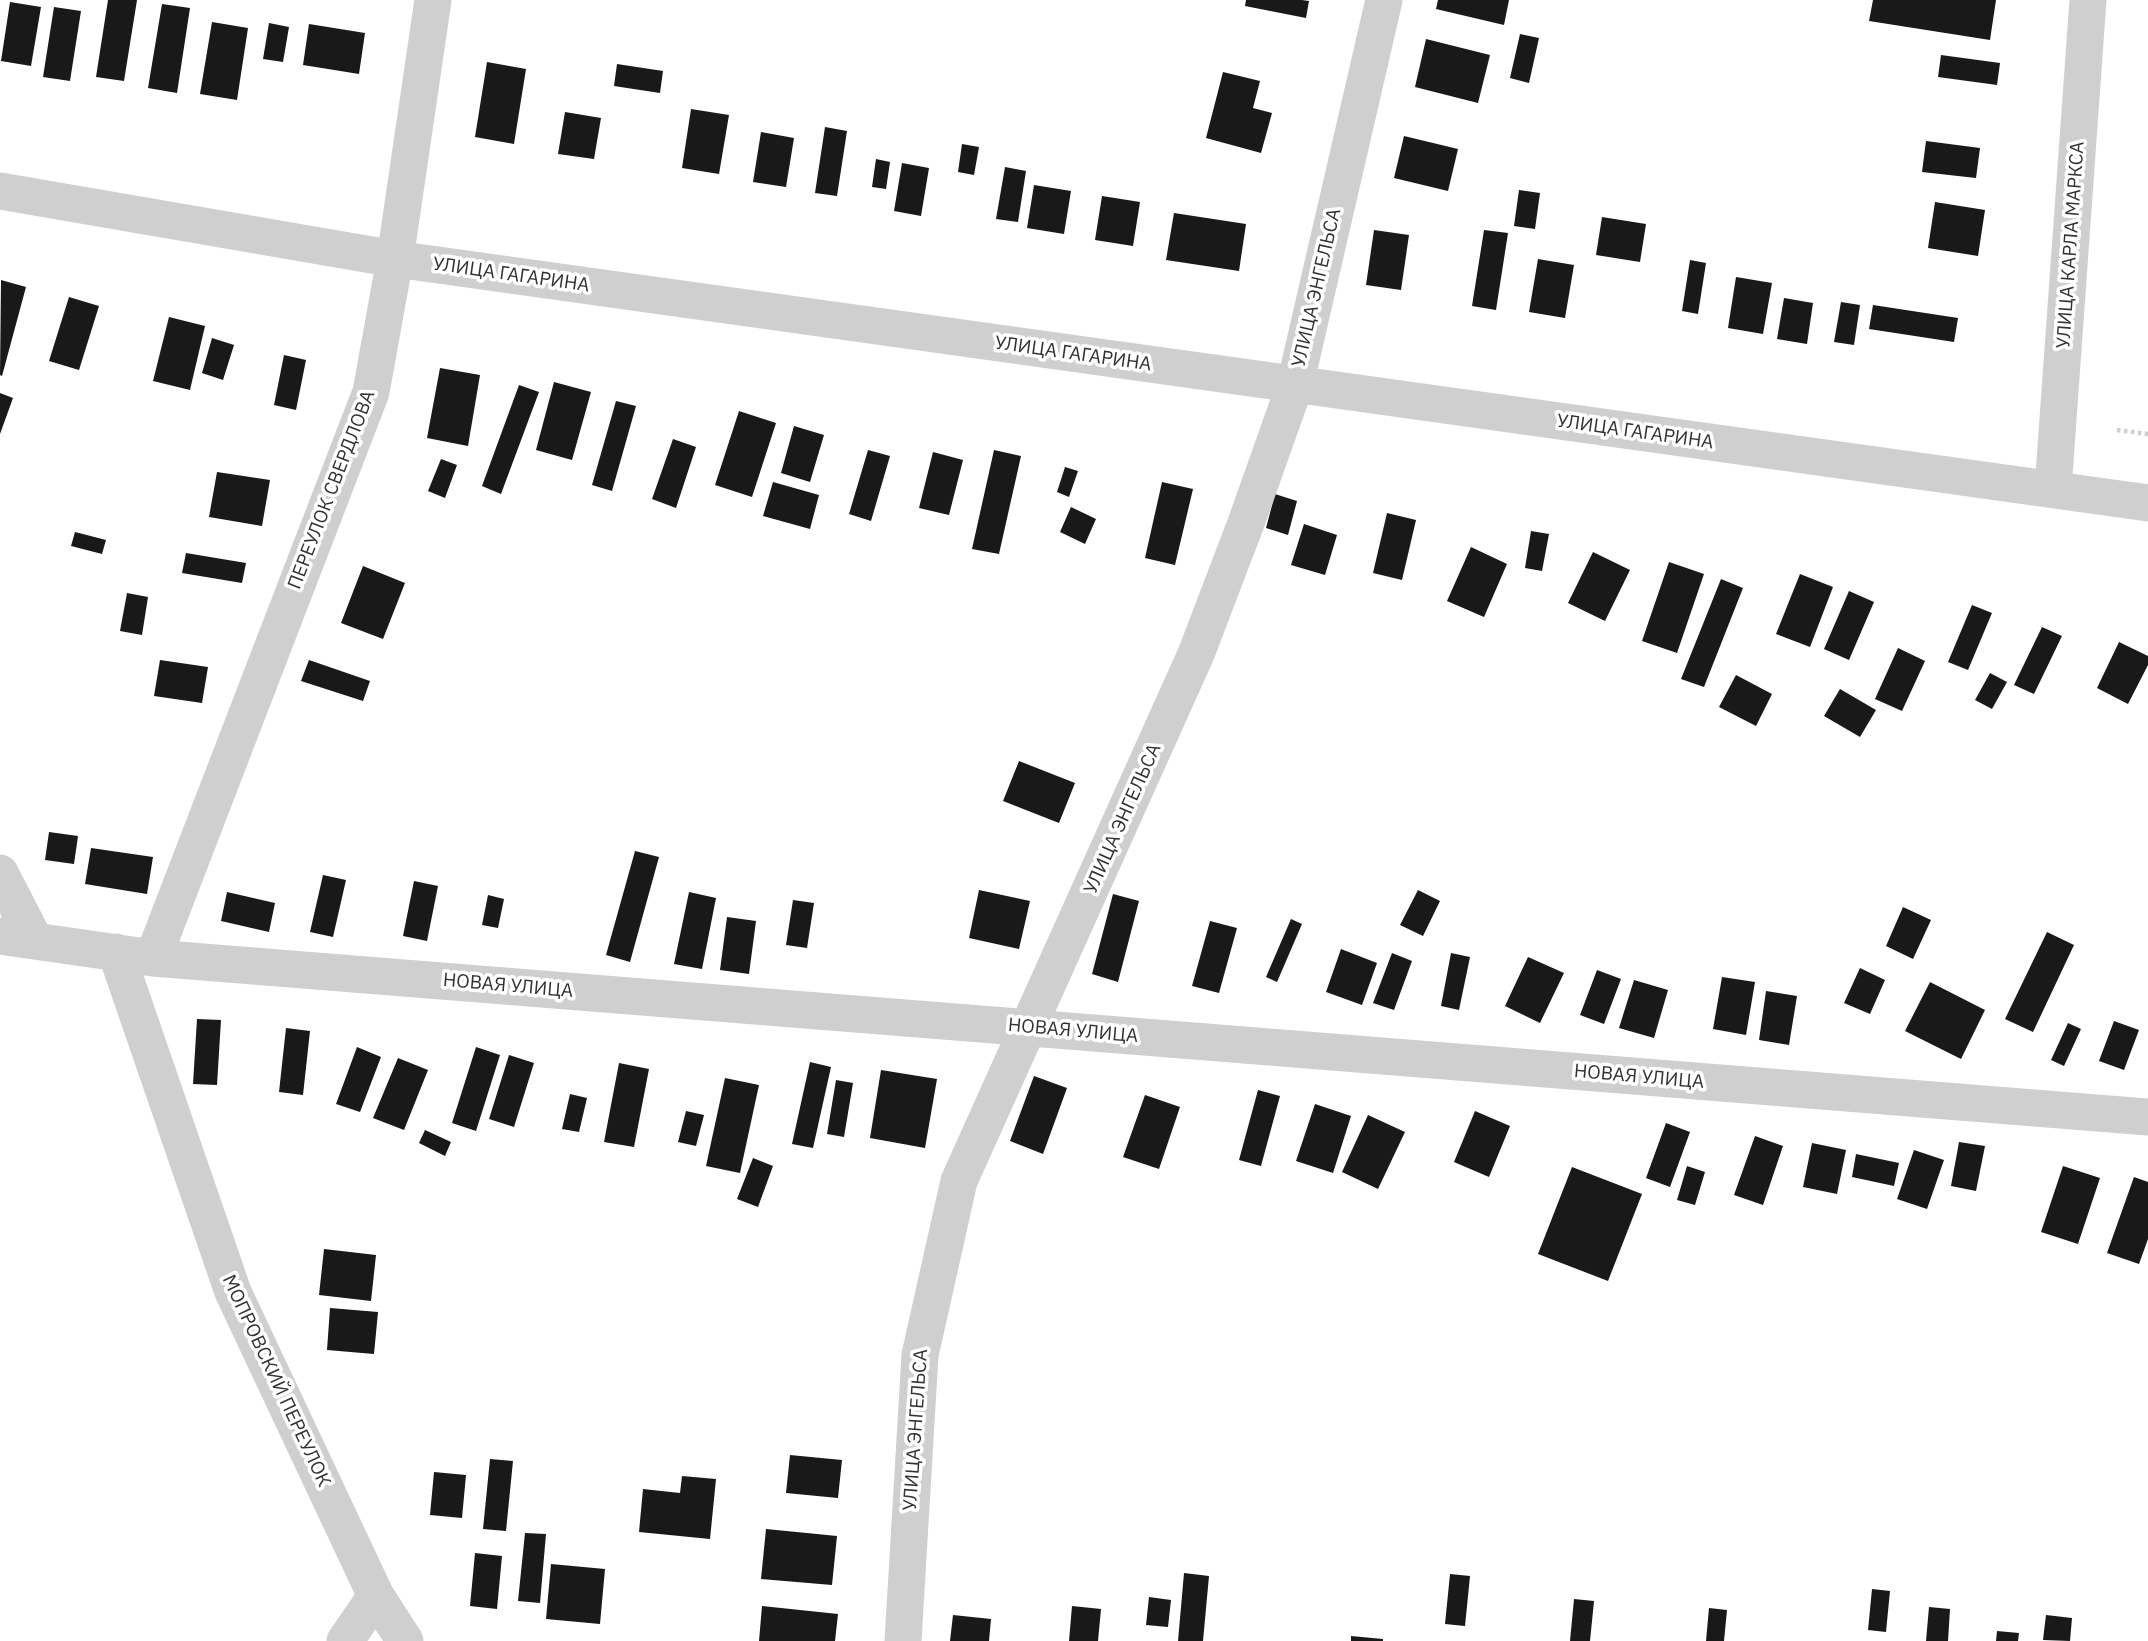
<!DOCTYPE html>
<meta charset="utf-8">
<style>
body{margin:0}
canvas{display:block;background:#fff}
</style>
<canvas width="2148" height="1641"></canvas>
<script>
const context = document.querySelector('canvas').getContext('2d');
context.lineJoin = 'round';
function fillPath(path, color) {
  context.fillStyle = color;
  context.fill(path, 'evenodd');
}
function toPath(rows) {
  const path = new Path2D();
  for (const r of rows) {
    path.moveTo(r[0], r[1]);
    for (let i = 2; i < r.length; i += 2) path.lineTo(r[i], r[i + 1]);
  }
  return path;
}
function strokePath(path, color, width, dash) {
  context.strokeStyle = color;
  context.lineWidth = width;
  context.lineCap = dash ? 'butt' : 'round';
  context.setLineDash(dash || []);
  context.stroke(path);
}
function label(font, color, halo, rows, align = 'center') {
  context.font = font + ' "IBM Plex Sans",sans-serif';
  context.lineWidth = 7;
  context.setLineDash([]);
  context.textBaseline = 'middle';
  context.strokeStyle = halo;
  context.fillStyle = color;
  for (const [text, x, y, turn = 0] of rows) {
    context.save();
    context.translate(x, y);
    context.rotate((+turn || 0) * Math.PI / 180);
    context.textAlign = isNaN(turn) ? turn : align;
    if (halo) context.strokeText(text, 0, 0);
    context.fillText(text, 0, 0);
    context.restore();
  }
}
const building = toPath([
 [108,0,137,0,124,81,96,77],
 [1246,0,1302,0,1309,1,1306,18,1245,6],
 [1438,0,1509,0,1504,25,1436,9],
 [1873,0,1996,0,1990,40,1869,21],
 [10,2,41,7,31,66,1,61],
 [162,4,190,8,177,93,148,88],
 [54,7,81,11,70,81,43,77],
 [212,22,248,28,237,100,200,94],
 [269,23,289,27,283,62,263,59],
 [309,24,365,33,359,74,303,65],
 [1520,34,1539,38,1529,83,1510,78],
 [1426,39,1490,55,1478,103,1415,87],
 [1941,55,2000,63,1997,85,1938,77],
 [487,62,526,69,514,144,475,137],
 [617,64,663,71,660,93,614,86],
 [1223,72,1260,81,1253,108,1272,113,1261,153,1206,138],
 [691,109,729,115,719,174,682,168],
 [565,112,601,118,594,159,558,154],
 [825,127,847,131,837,196,815,193],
 [761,132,794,138,786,187,753,182],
 [1404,136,1458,149,1448,191,1394,178],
 [1926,141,1980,148,1976,178,1922,172],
 [962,144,979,147,974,175,958,172],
 [876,159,890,162,886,189,872,187],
 [902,163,929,168,921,216,894,211],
 [1005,167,1026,171,1018,222,996,219],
 [1034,185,1071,191,1064,234,1027,228],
 [1519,190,1540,193,1535,229,1514,226],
 [1102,196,1140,202,1133,246,1095,240],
 [1935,202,1985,210,1978,256,1928,248],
 [1174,213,1246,224,1239,271,1166,260],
 [1602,217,1646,224,1640,262,1596,255],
 [1374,230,1409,235,1401,290,1366,285],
 [1484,230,1508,233,1496,310,1472,306],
 [1538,259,1574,265,1565,318,1529,312],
 [1690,260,1706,263,1698,314,1682,311],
 [1736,277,1772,283,1763,334,1728,328],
 [1,280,26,287,2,376,0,375],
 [69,297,99,306,79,370,49,361],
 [1784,298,1813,303,1807,344,1777,339],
 [1841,302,1860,305,1854,345,1834,342],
 [1873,305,1958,318,1954,342,1869,329],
 [169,317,205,326,190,390,153,381],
 [212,338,234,345,223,380,202,373],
 [284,355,306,360,296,410,274,405],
 [440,368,480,375,468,446,427,438],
 [554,382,591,392,572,460,536,450],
 [519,385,539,392,501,494,482,486],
 [0,393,13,398,0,434],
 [616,401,636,406,612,491,592,485],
 [739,411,776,423,752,497,715,485],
 [794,426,824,435,810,482,781,473],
 [673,439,696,447,676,508,652,499],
 [868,450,890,456,871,521,849,514],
 [994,450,1021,456,999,554,972,549],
 [933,452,963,460,949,515,919,508],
 [441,459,457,465,445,498,428,491],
 [1065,467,1078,471,1069,497,1057,492],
 [217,472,270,480,262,526,209,517],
 [773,482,819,495,810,529,763,516],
 [1162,482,1193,489,1175,565,1145,558],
 [1275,494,1297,501,1288,535,1266,528],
 [1071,507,1096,519,1085,544,1060,532],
 [1387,513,1416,520,1402,580,1373,573],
 [1304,524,1337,535,1325,575,1291,565],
 [1531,531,1549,534,1542,571,1525,568],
 [75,532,106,540,102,554,71,546],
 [1471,547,1507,564,1484,617,1447,601],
 [1593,552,1630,570,1605,621,1568,603],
 [186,553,246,563,242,583,182,573],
 [1669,562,1704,574,1677,653,1642,641],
 [363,566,405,583,383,639,341,623],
 [1800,574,1833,587,1810,647,1776,634],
 [1721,579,1743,588,1704,687,1681,679],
 [1849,591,1874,602,1849,660,1824,649],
 [127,593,148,597,142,635,120,631],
 [1972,605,1992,613,1968,670,1948,662],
 [2042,627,2062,636,2034,694,2014,685],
 [2119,642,2148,656,2148,665,2128,704,2097,688],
 [1898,648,1925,661,1902,711,1875,699],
 [160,660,208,667,202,703,154,696],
 [309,660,370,681,363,701,301,681],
 [1990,673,2007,682,1992,709,1975,700],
 [1736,675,1772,694,1756,726,1719,707],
 [1840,689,1876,710,1860,737,1824,716],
 [1019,761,1075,783,1059,823,1003,801],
 [49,832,78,836,74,864,45,860],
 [91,848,153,857,147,894,85,884],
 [635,851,659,857,630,962,606,955],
 [323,875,346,880,333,937,310,932],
 [414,881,438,886,427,941,403,936],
 [979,890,1030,901,1019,949,969,938],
 [1418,890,1440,901,1423,936,1400,925],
 [227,892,275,903,269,932,221,921],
 [689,892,716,898,702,969,674,964],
 [1113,894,1139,901,1118,982,1092,974],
 [488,895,504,899,498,928,482,925],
 [793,900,814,903,807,948,786,945],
 [1903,907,1931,920,1913,959,1886,946],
 [727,917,756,921,749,974,720,970],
 [1291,919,1302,924,1277,982,1266,977],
 [1210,921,1237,928,1219,993,1192,986],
 [2047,932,2074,945,2033,1032,2005,1019],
 [1341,949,1377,963,1362,1005,1326,992],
 [1392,953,1412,961,1394,1010,1373,1003],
 [1451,953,1470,957,1459,1010,1441,1006],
 [1528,957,1564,973,1540,1023,1505,1006],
 [1860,968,1885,980,1870,1014,1844,1003],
 [1597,970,1621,979,1604,1024,1580,1015],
 [1722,977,1755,982,1746,1035,1713,1029],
 [1634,980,1668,990,1654,1038,1619,1028],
 [1930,982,1985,1010,1961,1059,1905,1031],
 [1766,991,1797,996,1789,1045,1759,1040],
 [197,1019,221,1020,217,1085,193,1084],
 [2114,1021,2139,1030,2124,1070,2099,1061],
 [2068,1023,2081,1029,2064,1066,2051,1060],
 [286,1028,310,1031,303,1095,279,1092],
 [357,1047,381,1057,360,1112,336,1104],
 [476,1047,500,1055,476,1131,452,1123],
 [509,1055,534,1063,514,1127,489,1119],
 [398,1058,428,1070,404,1130,373,1118],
 [810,1062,831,1067,813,1148,792,1144],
 [619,1063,649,1069,634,1147,604,1142],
 [881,1070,937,1079,925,1148,870,1138],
 [1034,1076,1067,1088,1043,1154,1010,1141],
 [725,1078,759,1085,740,1173,706,1166],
 [836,1080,853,1083,844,1137,827,1134],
 [1258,1090,1280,1096,1261,1166,1239,1160],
 [570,1094,587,1098,579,1132,562,1129],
 [1145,1095,1180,1107,1159,1169,1123,1157],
 [1315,1104,1351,1116,1333,1173,1296,1161],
 [686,1111,704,1115,696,1146,678,1142],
 [1475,1111,1510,1126,1489,1177,1454,1162],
 [1368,1115,1405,1132,1378,1189,1342,1172],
 [1666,1123,1690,1132,1670,1187,1646,1178],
 [425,1130,451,1142,445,1156,419,1143],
 [1755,1136,1783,1146,1763,1205,1734,1195],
 [1959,1142,1985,1146,1976,1191,1951,1186],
 [1812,1143,1846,1150,1837,1194,1803,1187],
 [1914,1150,1944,1160,1927,1209,1897,1199],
 [1856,1154,1899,1163,1894,1186,1852,1177],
 [753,1158,773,1166,758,1207,737,1199],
 [1687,1166,1705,1172,1695,1205,1677,1200],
 [2063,1166,2100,1178,2078,1244,2041,1232],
 [1572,1167,1642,1194,1608,1281,1538,1254],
 [2134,1177,2148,1182,2148,1239,2139,1264,2107,1253],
 [324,1249,376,1255,371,1301,319,1295],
 [330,1308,378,1312,374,1354,327,1350],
 [790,1455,842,1460,838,1498,786,1493],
 [490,1459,513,1461,506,1531,483,1529],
 [434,1472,466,1475,462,1518,430,1515],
 [682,1476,716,1479,710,1539,639,1532,643,1489,680,1493],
 [766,1529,837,1536,832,1585,761,1579],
 [525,1533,546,1534,540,1603,518,1601],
 [475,1553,502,1556,497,1609,470,1606],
 [551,1564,605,1569,600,1624,546,1619],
 [1184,1573,1209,1576,1203,1641,1178,1641],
 [1450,1574,1470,1576,1465,1626,1445,1624],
 [1872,1589,1890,1591,1886,1632,1868,1630],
 [1149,1597,1171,1600,1168,1627,1146,1625],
 [1574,1599,1594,1601,1590,1641,1570,1641],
 [762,1606,838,1614,835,1641,759,1641],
 [1072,1606,1101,1609,1098,1641,1069,1641],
 [1929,1607,1950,1609,1948,1641,1926,1641],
 [1709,1608,1727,1610,1724,1641,1706,1641],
 [953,1615,991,1619,989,1641,950,1641],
 [2046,1615,2072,1618,2070,1641,2043,1640],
 [1997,1631,2019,1633,2018,1641,1996,1641],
 [1351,1636,1383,1639,1383,1641,1351,1641]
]);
const path = toPath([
 [2117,430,2148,434]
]);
const minor = toPath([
 [0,191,395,259,2148,503],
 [2053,489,2088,0],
 [0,873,34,939],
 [0,936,153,958,2148,1117],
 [116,952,233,1292,376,1596,405,1641],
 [153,958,371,392,395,259,433,0],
 [345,1641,376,1596],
 [903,1641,920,1355,959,1181,1196,654,1246,523,1295,385,1384,0]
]);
const streetNames = [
 ["УЛИЦА КАРЛА МАРКСА",2071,245,-86],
 ["УЛИЦА ГАГАРИНА",511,275,8],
 ["УЛИЦА ЭНГЕЛЬСА",1317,288,-77],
 ["УЛИЦА ГАГАРИНА",1073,354,8],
 ["УЛИЦА ГАГАРИНА",1635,432,8],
 ["ПЕРЕУЛОК СВЕРДЛОВА",332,490,-69],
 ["УЛИЦА ЭНГЕЛЬСА",1123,819,-66],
 ["НОВАЯ УЛИЦА",508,986,5],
 ["НОВАЯ УЛИЦА",1073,1031,5],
 ["НОВАЯ УЛИЦА",1639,1077,5],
 ["МОПРОВСКИЙ ПЕРЕУЛОК",276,1381,65],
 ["УЛИЦА ЭНГЕЛЬСА",916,1430,-86]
];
fillPath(building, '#191919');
strokePath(path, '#cfcfcf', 4.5, [3.5, 3.5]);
strokePath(minor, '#cfcfcf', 37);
label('19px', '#323232', '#fff', streetNames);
</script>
